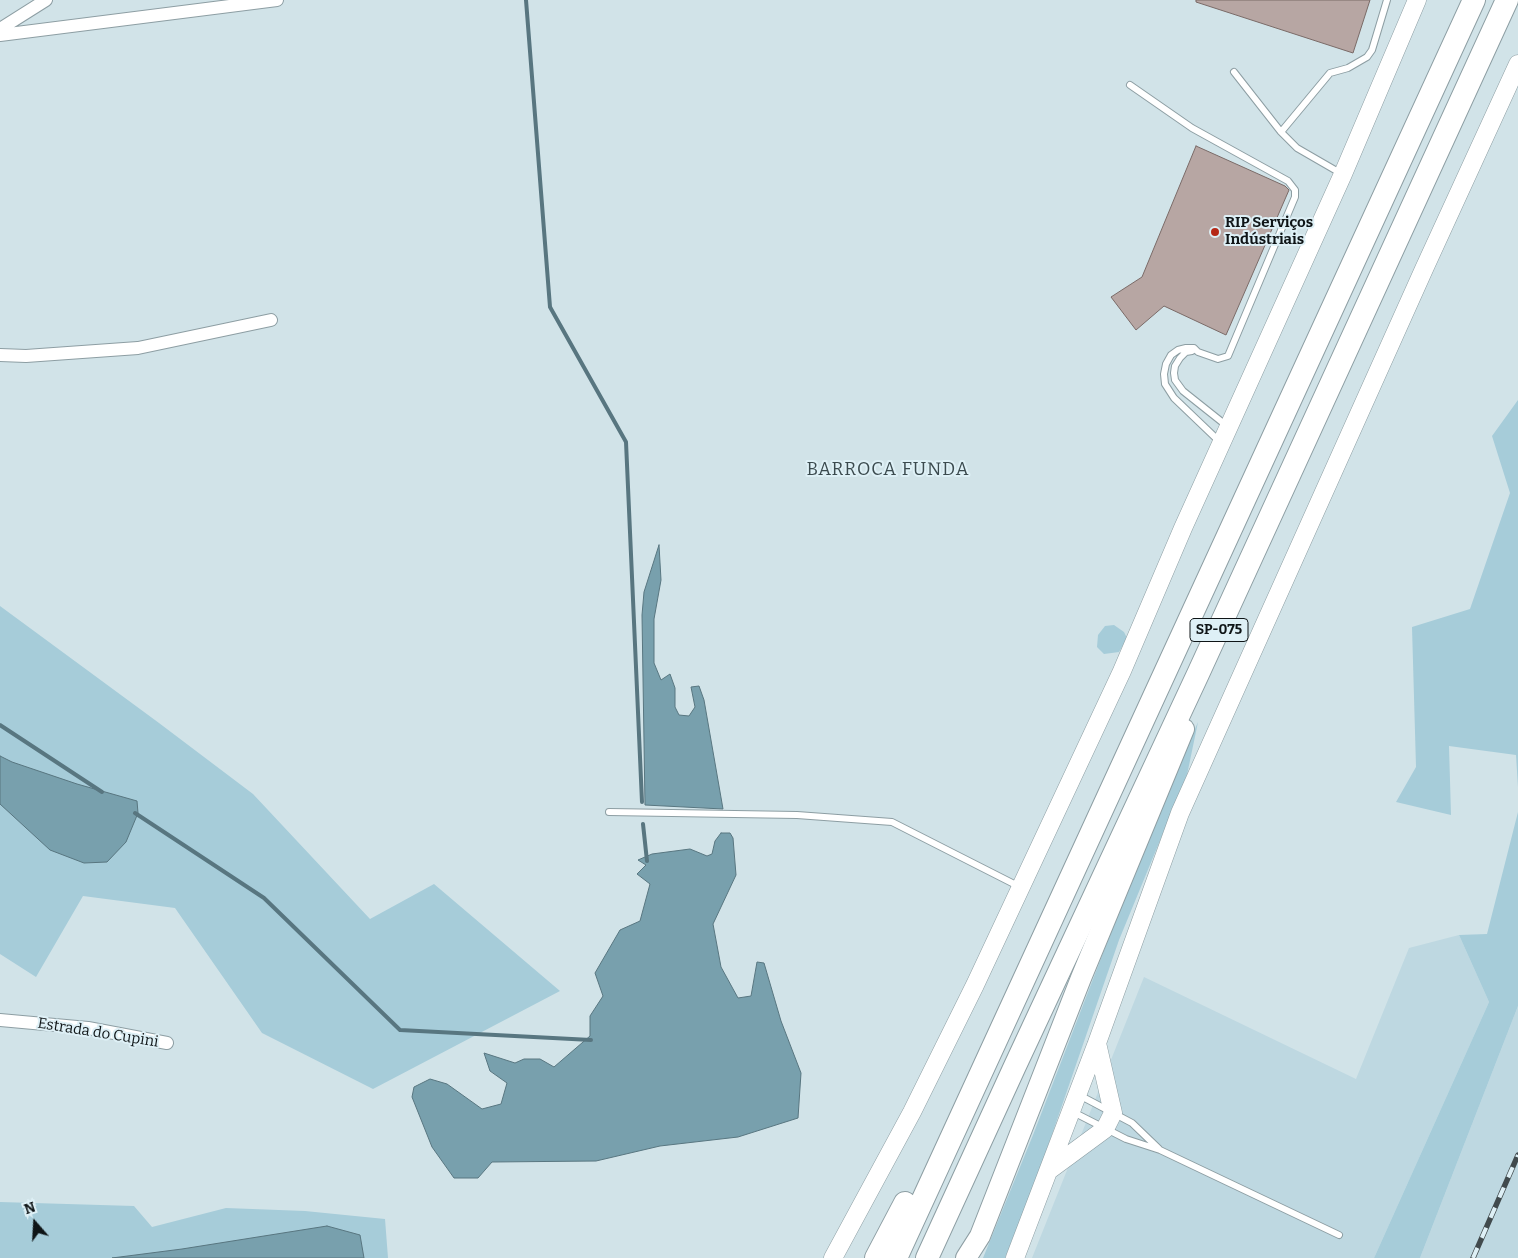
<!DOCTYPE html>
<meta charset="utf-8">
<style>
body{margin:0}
#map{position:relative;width:1518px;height:1258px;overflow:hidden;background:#d1e3e8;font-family:Bitter,serif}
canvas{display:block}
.north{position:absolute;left:10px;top:1198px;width:50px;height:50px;-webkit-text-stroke:4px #def0f6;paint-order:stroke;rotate:341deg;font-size:14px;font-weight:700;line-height:20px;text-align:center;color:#0f1517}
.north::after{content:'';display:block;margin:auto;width:18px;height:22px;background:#0f1517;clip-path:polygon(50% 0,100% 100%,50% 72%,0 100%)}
</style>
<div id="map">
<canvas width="1518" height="1258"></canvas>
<div class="north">N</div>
</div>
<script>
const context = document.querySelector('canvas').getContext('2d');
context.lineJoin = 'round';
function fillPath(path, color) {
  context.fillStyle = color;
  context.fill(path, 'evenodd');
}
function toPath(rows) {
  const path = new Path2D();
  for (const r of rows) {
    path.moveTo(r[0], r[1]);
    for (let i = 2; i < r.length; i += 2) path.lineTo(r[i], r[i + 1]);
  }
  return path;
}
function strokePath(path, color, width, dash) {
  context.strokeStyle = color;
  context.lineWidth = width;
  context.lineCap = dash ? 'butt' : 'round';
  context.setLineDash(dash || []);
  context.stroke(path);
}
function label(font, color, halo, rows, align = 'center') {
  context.font = font + ' Bitter,serif';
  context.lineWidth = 4;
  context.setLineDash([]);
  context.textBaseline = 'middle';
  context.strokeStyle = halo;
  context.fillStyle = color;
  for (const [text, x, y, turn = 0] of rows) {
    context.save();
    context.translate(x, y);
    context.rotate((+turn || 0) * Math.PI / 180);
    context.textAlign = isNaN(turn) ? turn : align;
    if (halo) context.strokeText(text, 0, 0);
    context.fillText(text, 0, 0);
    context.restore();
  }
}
const built = toPath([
 [1459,935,1489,1002,1374,1258,1032,1258,1144,977,1356,1079,1409,948],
 [1518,1006,1518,1258,1420,1258]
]);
const green = toPath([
 [1518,400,1518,787,1516,755,1449,746,1451,815,1396,802,1416,767,1412,627,1470,609,1510,493,1492,436],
 [0,606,159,723,253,794,370,919,434,884,560,991,373,1089,262,1033,175,908,83,896,36,977,0,954],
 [1114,625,1124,632,1127,638,1119,652,1104,654,1097,647,1098,635,1105,626],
 [1198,722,1187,775,1119,940,1038,1175,1005,1258,983,1258,1033,1135,1140,857],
 [1518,812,1518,1006,1420,1258,1374,1258,1489,1002,1459,935,1487,934],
 [0,1202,134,1206,152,1227,226,1208,305,1211,385,1219,388,1258,0,1258]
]);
const water = toPath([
 [659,545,661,580,654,619,654,663,661,680,670,674,675,688,675,707,679,715,689,716,695,707,691,687,699,686,704,700,723,809,645,805,642,615,644,592,659,545],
 [0,756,12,762,77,784,137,801,138,813,126,842,107,862,84,863,50,850,0,804,0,756],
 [721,833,730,833,733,838,736,875,713,924,721,967,738,998,751,996,757,962,764,963,781,1021,801,1073,798,1118,738,1137,660,1146,596,1161,492,1162,478,1178,454,1178,432,1147,412,1097,414,1087,430,1079,447,1084,482,1109,501,1104,507,1083,490,1071,484,1053,515,1063,524,1059,540,1059,554,1067,590,1036,590,1016,603,996,595,973,620,930,640,921,650,884,637,874,646,865,638,860,652,854,690,849,707,856,712,854,715,841,721,833],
 [327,1226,360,1235,364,1258,112,1258,182,1249,327,1226]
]);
const stream = toPath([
 [526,0,550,307,626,442,642,802],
 [0,725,102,792],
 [135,813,264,898,400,1030,591,1040],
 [643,824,647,861]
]);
const building = toPath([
 [1196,0,1370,0,1353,53,1196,2,1196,0],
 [1196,146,1285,186,1289,190,1226,335,1164,306,1136,330,1111,297,1142,277,1196,146]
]);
const service = toPath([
 [1234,72,1281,132,1297,148,1342,174],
 [1130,85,1192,128,1288,181,1295,190,1295,197,1228,356,1218,359,1198,352,1194,348,1186,348,1178,350,1171,355,1166,364,1164,374,1165,384,1174,398,1220,442],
 [1281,132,1330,73,1348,68,1367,57,1372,50,1387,0],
 [1192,351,1186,352,1180,358,1175,366,1174,373,1175,380,1183,391,1227,426],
 [609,812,797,815,892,822,1020,887],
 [1079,1095,1132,1123,1159,1149],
 [1073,1112,1126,1139,1160,1150,1339,1235]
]);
const minor = toPath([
 [0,29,46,0],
 [0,35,277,0],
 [0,355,26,356,138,348,271,320],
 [0,1020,88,1028,167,1043]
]);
const secondary = toPath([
 [1048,1171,1105,1129,1113,1113,1097,1043],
 [833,1258,912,1112,975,985,1122,671,1183,528,1343,174,1417,0],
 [1015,1258,1097,1043,1180,813,1424,269,1518,64]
]);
const primary = toPath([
 [966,1258,980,1236,1081,978,1184,729]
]);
const motorway = toPath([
 [876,1258,905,1203],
 [896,1258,1474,0],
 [927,1258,1015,1066,1198,674,1507,0]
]);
const rail = toPath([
 [1473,1258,1518,1155]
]);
const markers = [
 [1215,232,5,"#b52816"]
];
const shields = [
 [1219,630,58]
];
const shieldNames = [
 ["SP-075",1219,630]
];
const poiNames = [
 ["RIP Serviços",1225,223],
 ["Indústriais",1225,240]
];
const streetNames = [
 ["Estrada do Cupini",98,1033,9]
];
const quarterNames = [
 ["BARROCA FUNDA",888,470]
];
fillPath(built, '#bed8e1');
fillPath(green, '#a6ccd9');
fillPath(water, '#78a0ad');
strokePath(water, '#587680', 1);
strokePath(stream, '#587680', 4);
fillPath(building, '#b7a6a3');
strokePath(building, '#7a6a67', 1);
strokePath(service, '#8d9ea3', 8);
strokePath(minor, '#8d9ea3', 14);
strokePath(secondary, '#8d9ea3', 19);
strokePath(primary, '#8d9ea3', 22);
strokePath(motorway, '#8d9ea3', 24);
strokePath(service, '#fff', 6);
strokePath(minor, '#fff', 12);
strokePath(secondary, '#fff', 18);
strokePath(primary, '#fff', 20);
strokePath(motorway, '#fff', 22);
strokePath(rail, '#414a4d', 5.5);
strokePath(rail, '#def0f6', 4, [11]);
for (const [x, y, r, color] of markers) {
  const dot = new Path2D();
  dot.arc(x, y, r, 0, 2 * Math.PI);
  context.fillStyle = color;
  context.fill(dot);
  strokePath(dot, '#def0f6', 2);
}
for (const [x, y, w] of shields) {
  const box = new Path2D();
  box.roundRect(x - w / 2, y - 11.5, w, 23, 4);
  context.fillStyle = '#def0f6';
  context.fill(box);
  strokePath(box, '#0f1517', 1);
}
label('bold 14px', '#0f1517', null, shieldNames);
label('bold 15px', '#0f1517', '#def0f6', poiNames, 'left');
label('15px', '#0f1517', '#def0f6', streetNames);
context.letterSpacing = '1px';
label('18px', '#3b4a4e', '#def0f6', quarterNames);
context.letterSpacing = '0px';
</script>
